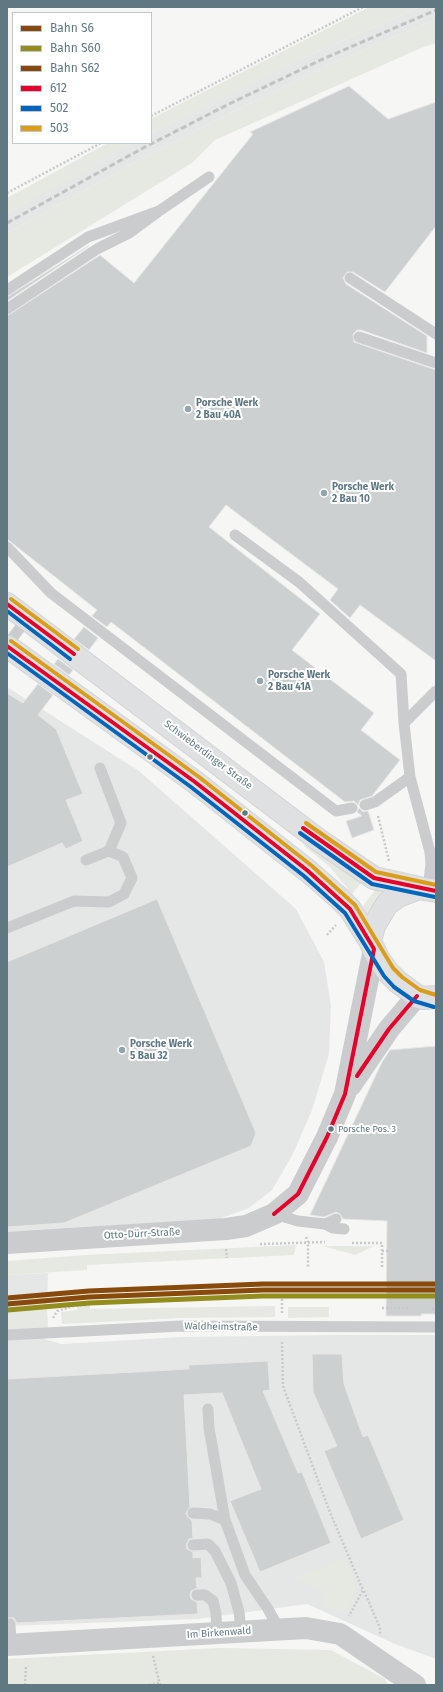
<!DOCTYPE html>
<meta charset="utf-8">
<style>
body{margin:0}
#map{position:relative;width:443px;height:1692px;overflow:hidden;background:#f6f6f5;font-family:"Fira Sans",sans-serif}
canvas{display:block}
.frame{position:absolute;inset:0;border:8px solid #607881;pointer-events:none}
.legend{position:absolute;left:12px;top:12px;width:140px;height:132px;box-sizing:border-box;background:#fff;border:1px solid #bfc9cd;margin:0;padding:5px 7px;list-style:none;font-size:12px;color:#607881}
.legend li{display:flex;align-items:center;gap:8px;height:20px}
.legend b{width:20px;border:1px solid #bfc9cd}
</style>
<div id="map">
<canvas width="443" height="1692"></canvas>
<div class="frame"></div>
<ul class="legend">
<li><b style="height:5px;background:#874a0a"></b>Bahn S6</li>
<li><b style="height:5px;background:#928d1d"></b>Bahn S60</li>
<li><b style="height:5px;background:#874a0a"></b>Bahn S62</li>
<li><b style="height:5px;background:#e4002b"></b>612</li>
<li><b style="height:5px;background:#0065bd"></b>502</li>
<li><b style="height:5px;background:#d99d1a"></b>503</li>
</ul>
</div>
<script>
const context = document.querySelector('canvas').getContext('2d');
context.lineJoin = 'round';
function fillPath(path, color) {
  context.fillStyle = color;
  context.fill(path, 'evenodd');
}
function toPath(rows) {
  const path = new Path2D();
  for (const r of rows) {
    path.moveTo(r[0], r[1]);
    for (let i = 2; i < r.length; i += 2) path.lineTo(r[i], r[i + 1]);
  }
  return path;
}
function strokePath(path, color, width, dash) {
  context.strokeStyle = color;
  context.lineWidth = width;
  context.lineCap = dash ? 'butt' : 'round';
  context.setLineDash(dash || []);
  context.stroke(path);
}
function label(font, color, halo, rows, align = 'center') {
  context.font = font + ' "Fira Sans",sans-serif';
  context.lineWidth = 4;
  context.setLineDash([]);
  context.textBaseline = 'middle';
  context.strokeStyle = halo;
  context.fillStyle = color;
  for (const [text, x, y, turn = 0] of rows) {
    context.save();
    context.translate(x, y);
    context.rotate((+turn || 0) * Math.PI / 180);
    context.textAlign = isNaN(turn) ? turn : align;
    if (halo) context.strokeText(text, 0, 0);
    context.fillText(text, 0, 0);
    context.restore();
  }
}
const built = toPath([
 [420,7,436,7,436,19,326,66,230,113,148,155,7,233,7,214,59,184,134,143,151,143,151,134,224,97,319,51],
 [7,687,139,771,296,909,324,962,331,1006,329,1054,312,1110,293,1154,272,1190,249,1208,219,1219,7,1233],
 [48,1273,47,1310,7,1310,7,1275],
 [336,1335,436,1335,436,1659,395,1644,307,1604,197,1619,7,1626,7,1340,41,1338,62,1344,182,1337]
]);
const green = toPath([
 [369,7,420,7,319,51,151,134,151,119],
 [436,19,436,43,421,48,215,140,192,163,7,277,7,233,148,155,230,113,326,66],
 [108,143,134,143,7,214,7,198],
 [307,842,364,879,352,894,329,866,304,846],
 [379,885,390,889,368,917,363,906],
 [296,1245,294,1255,87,1265,87,1270,7,1275,7,1261,86,1255],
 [323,1246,374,1246,355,1255],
 [90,1302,90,1309,275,1306,275,1317,181,1318,62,1324,61,1312,77,1310,78,1303],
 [288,1307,329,1307,329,1317,288,1318],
 [7,1310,47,1310,48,1326,41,1338,7,1340],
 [344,1558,354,1577,355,1598,348,1608,341,1611,323,1605,325,1591,295,1579],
 [219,1648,331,1650,385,1679,388,1685,7,1685,7,1659]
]);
const building = toPath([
 [349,86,388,119,436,102,436,226,385,292,353,272,347,272,343,278,346,284,427,336,427,353,361,330,357,330,353,334,354,342,436,370,436,661,360,605,350,618,330,600,338,589,226,505,209,527,320,614,292,650,374,713,361,730,400,760,372,796,360,800,358,805,354,801,345,802,111,622,107,627,92,616,97,610,7,539,7,316,100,255,134,283,253,134,250,132,349,86],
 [88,246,89,246,7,301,7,297,88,246],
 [84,627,98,638,89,650,74,639,84,627],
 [58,659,73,670,69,675,54,664,58,659],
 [38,684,53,695,38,715,56,729,83,794,66,800,83,841,66,849,62,843,7,867,7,693,23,703,38,684],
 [359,808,363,812,368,811,374,830,352,838,346,821,362,816,357,812,359,808],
 [157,899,256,1133,251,1146,64,1223,7,1227,7,962,157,899],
 [436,1046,436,1314,421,1314,421,1316,386,1316,387,1221,343,1219,340,1214,336,1212,324,1217,310,1215,382,1062,390,1050,436,1046],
 [312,1354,342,1354,344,1384,363,1437,368,1435,404,1520,361,1539,324,1451,337,1446,313,1392,312,1354],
 [268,1361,270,1390,263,1391,298,1473,302,1472,331,1543,260,1572,230,1501,261,1489,222,1393,184,1395,190,1507,186,1513,187,1516,192,1521,193,1538,189,1539,186,1545,187,1549,193,1552,193,1558,201,1557,202,1578,196,1578,197,1588,191,1591,190,1595,191,1599,197,1602,198,1614,17,1623,14,1618,7,1618,7,1379,189,1369,189,1365,268,1361]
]);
const path = toPath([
 [151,116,363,7],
 [7,193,101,143],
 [378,816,389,861],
 [327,935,336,925],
 [306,1237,308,1242,308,1268],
 [352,1243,382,1243,382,1268],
 [260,1244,325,1242],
 [226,1249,227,1258],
 [382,1251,388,1251],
 [282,1295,282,1313],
 [382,1308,408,1308],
 [432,1309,436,1309],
 [53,1318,57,1311,74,1306,90,1305],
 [282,1342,283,1386,329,1510,363,1590,349,1616],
 [364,1591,380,1628,380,1636],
 [153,1656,160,1685],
 [25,1685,26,1665],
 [149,1685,159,1683]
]);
const service = toPath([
 [159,211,209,177],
 [350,278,436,334],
 [7,290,88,237,159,211,129,233,97,249,7,309],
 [359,337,436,363],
 [235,535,299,582,401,674,404,723,410,777,430,852,431,864,428,889],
 [7,547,51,593,336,811,352,808],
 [7,645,27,619],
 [404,723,436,691],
 [100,768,121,823,109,851],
 [365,805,375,802,410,777],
 [7,928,74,901,109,902,124,894,132,878,123,857,109,851,86,860],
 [274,1214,298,1221,325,1224,336,1219],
 [325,1224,333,1228,344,1229],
 [7,1335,181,1326,436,1327],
 [208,1409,209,1428,225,1520,245,1575,268,1609,279,1629],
 [193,1513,210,1514,225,1520],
 [193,1545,208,1544,215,1551,231,1583,239,1612,241,1631],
 [197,1595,205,1595,213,1601,216,1613,217,1633],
 [10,1624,11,1645]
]);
const minor = toPath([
 [351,1085,389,1029,417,996],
 [7,1243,226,1229,246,1226,274,1214,298,1194,327,1137,345,1094,374,949],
 [7,1645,306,1628,340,1634,415,1685]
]);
const secondary = toPath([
 [7,604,320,841,374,878,419,888],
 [7,646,195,782,308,871,339,898,350,909,370,941,378,958,388,972,398,982,417,996,423,998,436,997],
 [370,941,374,926,387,904,398,896,419,888,436,891]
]);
const rail = toPath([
 [7,223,143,148,227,105,323,59,436,10]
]);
const bus1 = toPath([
 [7,604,74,654],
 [7,646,195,782,308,871,350,909,374,949,345,1094,327,1137,298,1194,274,1214],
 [303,828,374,878,436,891],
 [357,1076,389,1029,417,996]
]);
const bus2 = toPath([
 [7,611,70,659],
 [7,653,191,787,304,876,345,913,384,976,394,987,414,1001,434,1007],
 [300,833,372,884,435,897]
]);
const bus3 = toPath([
 [11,599,78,649],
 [11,641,199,777,312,866,355,905,393,968,402,977,420,990,436,995],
 [306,823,376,872,436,885]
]);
const rail1 = toPath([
 [7,1304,89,1297,263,1290,436,1290]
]);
const rail2 = toPath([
 [8,1310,89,1303,263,1296,436,1296]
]);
const rail3 = toPath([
 [7,1298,89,1291,263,1284,436,1284]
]);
const markers = [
 [188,409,4,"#94a4aa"],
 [324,493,4,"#94a4aa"],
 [260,681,4,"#94a4aa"],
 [150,757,3.5,"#607881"],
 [245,813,3.5,"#607881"],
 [122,1050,4,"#94a4aa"],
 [331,1129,3.5,"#607881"]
];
const busNames = [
 ["Porsche Pos. 3",338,1129]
];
const poiNames = [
 ["Porsche Werk",196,403],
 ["2 Bau 40A",196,415],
 ["Porsche Werk",332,487],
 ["2 Bau 10",332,499],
 ["Porsche Werk",268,675],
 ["2 Bau 41A",268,687],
 ["Porsche Werk",130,1044],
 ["5 Bau 32",130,1056]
];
const streetNames = [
 ["Schwieberdinger Straße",208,755,37],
 ["Otto-Dürr-Straße",142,1234,-3],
 ["Waldheimstraße",221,1327,1],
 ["Im Birkenwald",219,1633,-4]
];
fillPath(built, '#e5e7e6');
fillPath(green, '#e6e8e2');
fillPath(building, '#cdd0d0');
strokePath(building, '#e6e6e5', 1);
strokePath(secondary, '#d3d4d5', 24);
strokePath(path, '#c8c9ca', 2.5, [2, 2]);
strokePath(service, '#cbcccd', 11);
strokePath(minor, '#cbcccd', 22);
strokePath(secondary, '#dfe0e1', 22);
strokePath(rail, '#c0c2c3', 3, [6, 3]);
strokePath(bus1, '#e4002b', 4);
strokePath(bus2, '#0065bd', 4);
strokePath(bus3, '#d99d1a', 4);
strokePath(rail1, '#874a0a', 5);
strokePath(rail2, '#928d1d', 5);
strokePath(rail3, '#874a0a', 5);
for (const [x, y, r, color] of markers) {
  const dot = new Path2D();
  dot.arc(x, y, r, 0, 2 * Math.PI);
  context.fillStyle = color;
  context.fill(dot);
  strokePath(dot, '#fff', 1.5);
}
label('9px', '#607881', '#fff', busNames, 'left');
label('bold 10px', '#607881', '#fff', poiNames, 'left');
label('10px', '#607881', '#fff', streetNames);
</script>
